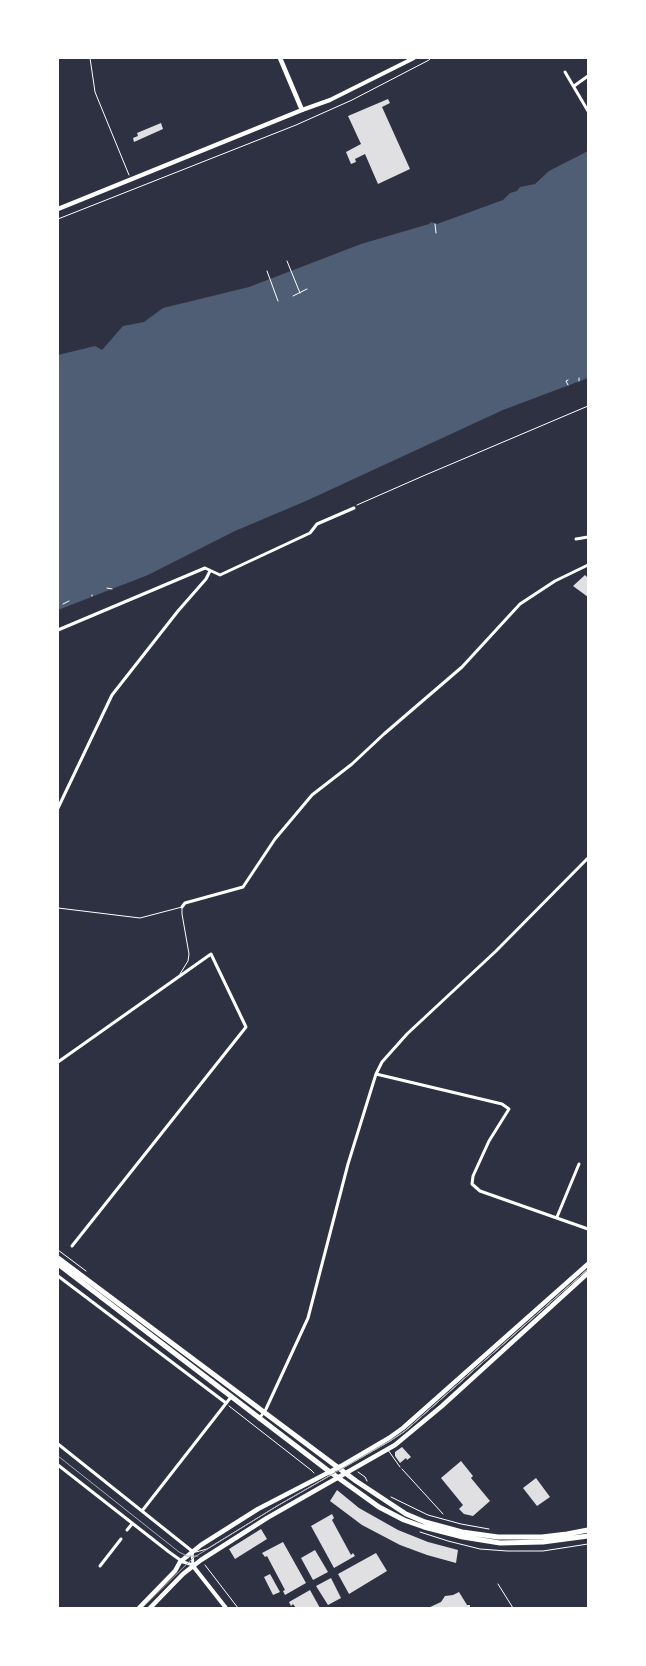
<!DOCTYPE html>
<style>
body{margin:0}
#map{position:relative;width:646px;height:1666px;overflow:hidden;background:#2d3142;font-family:"Work Sans",sans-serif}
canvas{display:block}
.frame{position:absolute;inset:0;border:59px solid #fff;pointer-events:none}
</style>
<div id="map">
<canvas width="646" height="1666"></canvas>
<div class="frame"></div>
</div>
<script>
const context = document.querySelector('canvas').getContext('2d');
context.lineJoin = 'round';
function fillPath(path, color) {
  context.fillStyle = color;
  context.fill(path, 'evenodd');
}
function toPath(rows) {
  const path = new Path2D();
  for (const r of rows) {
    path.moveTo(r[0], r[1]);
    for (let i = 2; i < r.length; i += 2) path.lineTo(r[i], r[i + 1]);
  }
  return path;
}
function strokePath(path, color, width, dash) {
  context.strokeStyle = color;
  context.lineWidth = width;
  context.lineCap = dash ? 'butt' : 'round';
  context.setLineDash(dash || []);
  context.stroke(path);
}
const water = toPath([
 [588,151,588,378,503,410,306,501,235,531,148,575,58,610,58,355,95,346,102,350,123,326,144,322,163,308,249,287,361,244,429,224,431,222,437,224,503,200,510,193,517,191,520,187,535,184,549,171]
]);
const building = toPath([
 [388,99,390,103,382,107,410,169,378,184,365,154,355,159,356,162,351,164,346,152,361,144,348,116],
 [161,123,163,129,134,142,133,138,138,136,137,133],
 [585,575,587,577,588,575,588,597,573,586],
 [402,1447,411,1457,407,1460,406,1458,400,1463,395,1456,395,1452],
 [461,1461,473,1476,471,1478,490,1501,473,1516,464,1514,459,1509,463,1505,441,1478],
 [536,1478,550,1497,537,1506,523,1488],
 [337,1490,359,1508,398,1530,428,1542,458,1550,456,1563,427,1555,400,1545,362,1525,330,1501],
 [332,1514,334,1518,332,1520,351,1555,353,1553,355,1556,334,1568,311,1526],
 [261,1529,267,1539,235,1559,229,1549],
 [283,1542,306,1583,285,1595,283,1591,285,1590,267,1556,265,1557,262,1553],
 [315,1550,328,1572,313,1580,301,1558],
 [376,1553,387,1571,349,1594,338,1574],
 [270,1574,280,1592,273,1595,264,1577],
 [331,1578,341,1598,328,1605,316,1586],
 [310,1590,320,1608,296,1608,293,1604,291,1606,289,1602],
 [459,1592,467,1605,470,1605,470,1608,428,1608,441,1602,445,1596,453,1595]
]);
const path = toPath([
 [90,58,95,92,129,175],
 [58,219,296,125,352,100,429,60,431,58],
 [435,224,436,233],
 [287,261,300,293],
 [267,271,278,301],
 [293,296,307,289],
 [579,378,579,381],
 [568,385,566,381,568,380],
 [357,505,423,476,588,406],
 [107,588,112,589],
 [92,595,92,596],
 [63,604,69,601],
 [58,1250,86,1271],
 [229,1406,311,1470,314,1473],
 [402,1469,443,1514],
 [358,1472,365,1477,367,1481],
 [391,1497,428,1515,461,1524,489,1529],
 [420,1532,448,1541,480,1549,507,1551,543,1551,588,1544],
 [205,1565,238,1608],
 [498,1584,513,1608]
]);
const service = toPath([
 [58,908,140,918,182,907,182,914,189,954,188,961,180,974],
 [388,1450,400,1467],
 [343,1468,390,1441,405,1431,588,1269],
 [196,1552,207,1549,277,1506,331,1475]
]);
const minor = toPath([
 [565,72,588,111],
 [574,86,588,76],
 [576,539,588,537],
 [58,630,205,568,220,575,310,533,317,524,354,508],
 [58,808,112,695,178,611,206,579,210,571],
 [182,907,185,903,243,887,275,839,312,795,352,764,384,734,462,667,520,604,555,581,588,565],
 [58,1062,211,954,246,1027,72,1246],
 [376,1074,502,1104,509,1109,489,1141,473,1176,472,1184,480,1191,588,1229],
 [557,1217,579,1164],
 [58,1276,226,1403],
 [259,1419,266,1409,308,1318,348,1164,376,1074,382,1062,407,1034,496,951,588,858],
 [58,1444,192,1551,193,1566],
 [58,1465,169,1552,183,1562,193,1565],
 [142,1511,231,1397],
 [127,1530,132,1524],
 [100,1566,121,1539]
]);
const tertiary = toPath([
 [302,110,330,100,414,58],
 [193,1566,226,1608]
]);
const secondary = toPath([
 [58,209,302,110,280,58],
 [139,1608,175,1571,180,1562,201,1545,258,1509,343,1465,389,1438,403,1428,588,1264],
 [150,1608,183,1574,201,1560,267,1518,395,1445,442,1406,588,1273]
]);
const primary = toPath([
 [58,1258,356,1481,406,1514,425,1522,462,1532,498,1537,542,1537,567,1534,588,1530],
 [58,1264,326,1469,379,1507,404,1520,424,1527,463,1537,500,1543,543,1542,588,1536]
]);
const tram = toPath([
 [58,1456,179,1552,187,1556,198,1556],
 [142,1608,193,1558,277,1506,390,1441,405,1431,588,1269]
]);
fillPath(water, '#4f5d75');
fillPath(building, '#e0e0e3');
strokePath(path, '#fff', 1);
strokePath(service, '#fff', 1);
strokePath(minor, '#fff', 3);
strokePath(tertiary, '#fff', 4);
strokePath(secondary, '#fff', 4.5);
strokePath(primary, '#fff', 5);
strokePath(tram, '#abadb3', 1);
</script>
